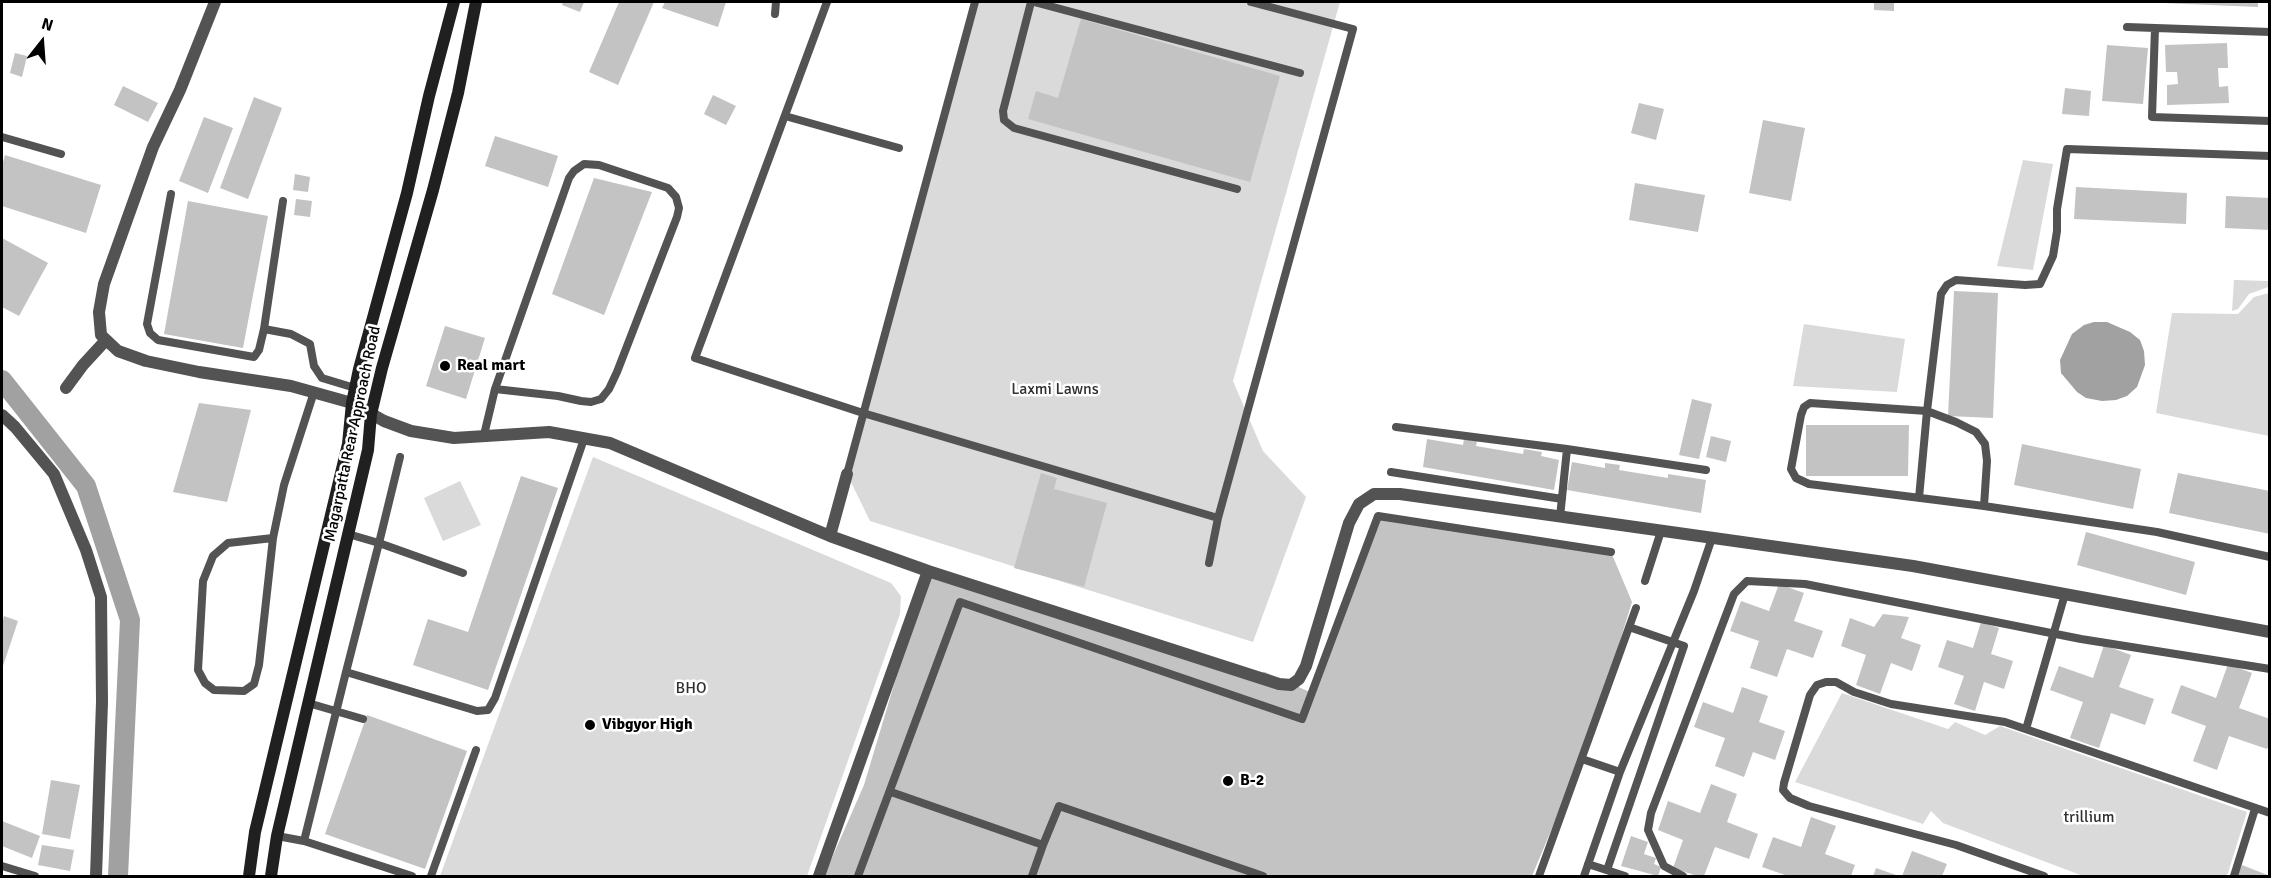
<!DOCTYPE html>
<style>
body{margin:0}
#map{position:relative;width:2271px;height:878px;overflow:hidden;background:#fff;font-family:Signika,sans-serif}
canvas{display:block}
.frame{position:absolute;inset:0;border:3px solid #000;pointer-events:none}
.north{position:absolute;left:12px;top:12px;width:60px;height:60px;-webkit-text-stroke:4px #fff;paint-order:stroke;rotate:17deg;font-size:16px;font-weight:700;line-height:24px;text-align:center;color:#000}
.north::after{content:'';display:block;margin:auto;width:21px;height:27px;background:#000;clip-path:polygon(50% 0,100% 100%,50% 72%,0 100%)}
</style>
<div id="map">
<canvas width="2271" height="878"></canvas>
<div class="frame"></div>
<div class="north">N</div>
</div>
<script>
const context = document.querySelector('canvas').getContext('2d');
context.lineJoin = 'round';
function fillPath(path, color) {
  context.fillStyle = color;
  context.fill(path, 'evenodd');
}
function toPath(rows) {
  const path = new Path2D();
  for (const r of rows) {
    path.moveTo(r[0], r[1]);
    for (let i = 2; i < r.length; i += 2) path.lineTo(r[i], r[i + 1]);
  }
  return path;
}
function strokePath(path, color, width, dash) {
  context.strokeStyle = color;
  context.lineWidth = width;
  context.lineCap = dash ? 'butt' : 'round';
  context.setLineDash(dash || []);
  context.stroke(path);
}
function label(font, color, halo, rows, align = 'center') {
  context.font = font + ' Signika,sans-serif';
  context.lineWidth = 5;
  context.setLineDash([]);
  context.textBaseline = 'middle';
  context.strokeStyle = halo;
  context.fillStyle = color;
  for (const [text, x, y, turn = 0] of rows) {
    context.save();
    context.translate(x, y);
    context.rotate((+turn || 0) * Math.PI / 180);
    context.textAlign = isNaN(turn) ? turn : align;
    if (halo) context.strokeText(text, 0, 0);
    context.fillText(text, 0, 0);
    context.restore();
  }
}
const green = toPath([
 [975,2,1340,2,1233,381,1263,451,1306,497,1253,642,870,521,847,474],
 [2023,160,2053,164,2033,270,1997,266],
 [2234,280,2268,281,2269,284,2268,287,2249,294,2238,309,2232,311],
 [2269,293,2269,436,2156,413,2172,313,2238,314,2254,297],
 [1804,324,1905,339,1897,392,1793,386],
 [593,457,891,583,901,596,900,614,807,876,440,876],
 [460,481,481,525,443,541,424,498],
 [1842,693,1948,729,1955,722,1985,735,2000,726,2247,812,2227,876,2083,876,1943,823,1931,811,1923,824,1795,782]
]);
const water = toPath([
 [2094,322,2107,322,2130,332,2140,340,2144,351,2145,365,2137,387,2127,396,2116,400,2102,401,2086,398,2077,392,2061,373,2060,360,2072,334,2084,325]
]);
const canal = toPath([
 [2,380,86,486,130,620,118,876]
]);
const building = toPath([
 [563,2,584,2,580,12,562,5],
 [619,2,654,2,618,85,589,72],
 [665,2,726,2,718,27,662,8],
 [1874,2,1894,2,1894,11,1874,10],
 [2162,2,2258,2,2258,7,2162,3],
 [1081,19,1280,76,1250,182,1028,119,1036,91,1058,98],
 [2227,43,2228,68,2218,68,2219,87,2228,86,2229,103,2167,105,2167,85,2178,84,2177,72,2166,72,2165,45],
 [2107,45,2148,48,2143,104,2102,101],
 [15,53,27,56,22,77,10,73],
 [123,86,158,103,148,122,114,105],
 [2065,88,2091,91,2089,116,2062,114],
 [713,95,736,106,726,125,704,114],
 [254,97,282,108,248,199,220,188],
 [1639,103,1664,109,1656,140,1631,133],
 [204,117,233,128,208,193,179,181],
 [1763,120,1805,128,1791,201,1749,193],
 [495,136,558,156,548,187,485,166],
 [5,155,101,185,86,233,2,206,2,166],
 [295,174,310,177,308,192,293,190],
 [594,178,652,192,604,315,552,294],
 [1635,183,1705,195,1698,232,1629,220],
 [2076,187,2187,193,2186,224,2074,219],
 [2226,196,2270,198,2270,230,2225,228],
 [296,199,312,201,310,217,294,215],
 [188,201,268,216,243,348,164,334],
 [2,238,48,263,19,316,2,307],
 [1954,291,1998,293,1993,418,1948,416],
 [445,326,485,338,466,399,426,386],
 [1692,399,1712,404,1699,459,1679,455],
 [199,403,251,410,227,502,173,492],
 [1806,425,1909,425,1908,476,1806,476],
 [1711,436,1731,441,1726,462,1706,457],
 [1427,439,1463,445,1464,439,1477,441,1476,446,1523,454,1524,449,1542,452,1541,456,1559,460,1554,490,1423,467],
 [2022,444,2141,469,2133,509,2014,485],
 [1572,462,1605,468,1605,463,1620,465,1619,470,1668,478,1668,474,1706,480,1701,513,1567,490],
 [1041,473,1057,478,1054,489,1107,503,1084,587,1014,568],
 [2178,473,2270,491,2270,534,2169,513],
 [521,476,558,488,488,690,413,665,428,619,468,632],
 [1378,516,1611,552,1632,602,1590,737,1532,876,824,876,864,785,928,571,1235,675,1265,672,1312,693],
 [2086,532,2195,562,2186,595,2077,565],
 [1779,584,1804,593,1794,621,1823,631,1813,658,1787,649,1777,677,1750,668,1759,641,1730,631,1741,601,1769,611],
 [1883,614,1909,617,1901,638,1921,645,1912,671,1891,663,1880,694,1856,685,1866,655,1841,646,1850,618,1874,627],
 [4,616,18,621,2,669,2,624],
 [1981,622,1999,628,1991,654,2013,661,2004,689,1984,682,1975,711,1954,704,1964,676,1938,667,1947,640,1973,648],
 [2104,645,2131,655,2119,687,2154,699,2145,725,2111,713,2099,748,2070,738,2083,702,2050,690,2059,666,2093,678],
 [2228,664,2252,673,2239,708,2270,719,2270,742,2267,749,2229,736,2217,770,2193,761,2206,726,2171,713,2181,685,2216,698],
 [1742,687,1768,696,1759,722,1785,731,1775,760,1753,752,1744,777,1715,766,1725,738,1694,727,1703,702,1733,713],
 [367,715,467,751,425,869,325,834],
 [51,780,80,785,70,839,42,834],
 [1711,784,1737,794,1727,822,1758,834,1749,859,1715,847,1704,876,1697,876,1673,868,1683,840,1658,830,1668,801,1700,813],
 [1811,817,1836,826,1825,854,1855,865,1851,876,1784,876,1785,875,1762,867,1773,837,1801,847],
 [2,821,40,836,32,858,2,846],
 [1631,836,1648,842,1644,854,1656,858,1654,864,1661,867,1658,876,1621,866],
 [42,845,74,850,70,871,38,865],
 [1912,851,1947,864,1942,876,1902,876],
 [2242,865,2270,876,2237,876],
 [1876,868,1899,876,1873,876]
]);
const lane = toPath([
 [827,2,695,358,863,413,1218,518,1353,29,1251,2],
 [1031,2,1003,111,1004,120,1014,128,1237,189],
 [1034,2,1300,73],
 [775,14,776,2],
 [2127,27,2270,32],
 [2155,28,2152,117,2270,121],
 [785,116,899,148],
 [2,137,61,154],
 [2270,156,2067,149,2057,209,2057,231,2053,256,2040,284,2025,285,1956,280,1947,285,1941,294,1927,411,1810,403,1804,407,1801,415,1791,469,1796,478,1809,484,1984,506,2157,532,2270,557],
 [171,194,147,324,150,333,158,340,254,357,259,350,264,329,291,334,310,344,314,366,322,378,355,388],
 [264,329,283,201],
 [1396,427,1567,449,1560,517],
 [484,435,495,389,569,178,574,171,584,164,599,165,668,188,676,197,679,208,677,217,617,372,609,389,601,399,591,402,581,401,558,396,495,389],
 [1567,449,1706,470],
 [400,457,379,543,463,573],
 [1391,472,1562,499],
 [847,474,975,2],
 [1919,498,1927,411,1956,422,1976,432,1985,444,1987,461,1984,506],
 [348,534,379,543,346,672,477,711,488,710,495,698,584,439],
 [273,538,228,543,213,556,203,581,198,670,205,683,214,690,244,691,254,684,259,665,273,538,284,485,314,392],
 [1209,563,1218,518],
 [1645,581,1661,531],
 [308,703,363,719],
 [2026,729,2065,594],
 [1582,759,1620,772],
 [891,792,1043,845,1059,806,1263,876],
 [277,836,304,841,412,876],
 [304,841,346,672],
 [1588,864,1625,876],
 [2,866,35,876],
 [1607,870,1684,646,1629,627],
 [431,876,476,750],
 [858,876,960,602,1302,719,1378,516,1611,552],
 [1032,876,1043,845],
 [1539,876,1636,608],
 [1584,876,1620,772,1694,591,1712,538],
 [1683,876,1664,866,1648,830,1651,813,1734,594,1747,581,1805,584,2081,639,2270,669],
 [2044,876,1956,845,1809,806,1790,798,1783,790,1784,783,1810,695,1817,685,1826,682,1836,682,1854,692,1891,704,2005,722,2270,813],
 [2234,876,2255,809]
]);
const street = toPath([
 [215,2,180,90,153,147,104,284,99,312,101,335,118,351,146,361,199,372,291,386,352,403,384,421,411,431,454,438,549,432,610,443,830,536,928,571,1279,684,1291,685,1299,679,1306,666,1349,523,1359,504,1374,494,1400,494,1913,566,2270,632],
 [66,388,83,365,106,340],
 [2,415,15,427,54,474,86,550,101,597,102,702,96,876],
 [830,536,847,474],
 [819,876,928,571]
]);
const secondary = toPath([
 [249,876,255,832,348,444,352,403,359,369,407,193,429,96,454,2],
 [271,876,277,836,368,450,371,414,382,368,433,190,458,93,476,2]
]);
const markers = [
 [445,366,6,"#000"],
 [590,725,6,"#000"],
 [1228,781,6,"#000"]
];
const poiNames = [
 ["Real mart",457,366],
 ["Vibgyor High",602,725],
 ["B-2",1240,781]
];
const parkNames = [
 ["Laxmi Lawns",1055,390],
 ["BHO",691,689],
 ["trillium",2089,818]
];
const streetNames = [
 ["Magarpatta Rear Approach Road",353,434,-78]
];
fillPath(green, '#dadada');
fillPath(water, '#a1a1a1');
strokePath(canal, '#a1a1a1', 20);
fillPath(building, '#c3c3c3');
strokePath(lane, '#535353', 8);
strokePath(street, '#535353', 12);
strokePath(secondary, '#202020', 12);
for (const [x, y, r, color] of markers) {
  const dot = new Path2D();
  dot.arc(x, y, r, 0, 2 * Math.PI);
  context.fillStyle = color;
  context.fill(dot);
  strokePath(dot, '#fff', 2);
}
label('bold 16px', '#000', '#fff', poiNames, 'left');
label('16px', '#313131', '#fff', parkNames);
label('16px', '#000', '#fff', streetNames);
</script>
